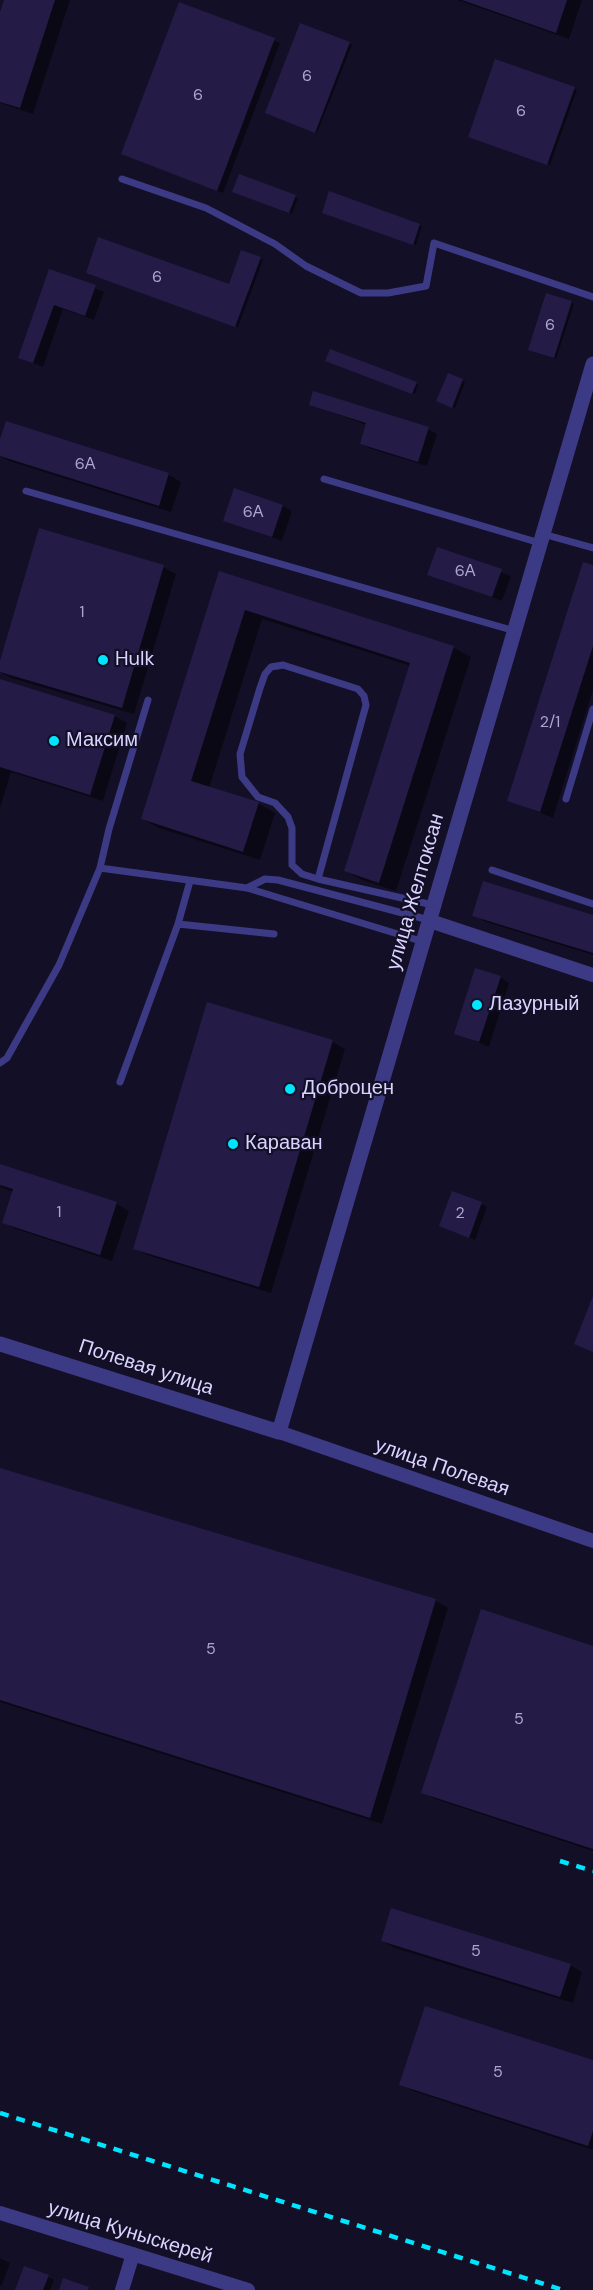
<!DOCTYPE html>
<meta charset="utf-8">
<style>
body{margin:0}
canvas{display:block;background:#130f26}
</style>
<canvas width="593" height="2290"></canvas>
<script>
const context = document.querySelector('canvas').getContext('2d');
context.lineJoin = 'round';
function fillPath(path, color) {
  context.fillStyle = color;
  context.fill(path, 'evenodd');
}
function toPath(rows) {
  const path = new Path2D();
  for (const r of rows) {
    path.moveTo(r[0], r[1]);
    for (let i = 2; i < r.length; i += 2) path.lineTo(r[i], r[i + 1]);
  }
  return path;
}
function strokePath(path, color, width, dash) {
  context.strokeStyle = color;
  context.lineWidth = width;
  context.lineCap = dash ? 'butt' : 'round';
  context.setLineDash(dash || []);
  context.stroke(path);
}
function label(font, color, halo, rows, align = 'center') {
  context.font = font + ' "DM Sans",sans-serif';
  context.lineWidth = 4.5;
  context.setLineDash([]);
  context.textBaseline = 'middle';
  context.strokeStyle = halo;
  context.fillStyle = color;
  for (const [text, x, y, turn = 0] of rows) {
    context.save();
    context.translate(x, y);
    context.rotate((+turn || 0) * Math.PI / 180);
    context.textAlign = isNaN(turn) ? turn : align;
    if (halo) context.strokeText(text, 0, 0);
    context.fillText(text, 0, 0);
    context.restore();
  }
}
const shadow = toPath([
 [5,0,70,0,33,114,0,103,0,17],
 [457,0,582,0,569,39],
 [180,4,280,43,223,193,129,157],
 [349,43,352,45,317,133,270,114],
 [574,88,577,90,550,165,472,138],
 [240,176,298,198,292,214,237,193],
 [330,193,422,226,416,245,326,213],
 [260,258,263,260,238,327,90,274,230,286],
 [50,271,104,292,94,320,63,309,43,367,19,357],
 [571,302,574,304,556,359,532,351],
 [329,362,416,383,418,385,415,394],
 [462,381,465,382,455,408,441,402],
 [311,405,428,429,437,434,427,466,371,449,361,444,367,425],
 [7,423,169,475,181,482,171,512,9,461,0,456,0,444],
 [283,506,292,511,282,541,225,520],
 [438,549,511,576,502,601,429,574],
 [163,567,176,574,134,714,11,678,0,672,0,667],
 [593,567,593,690,553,818,508,800],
 [220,573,454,648,471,657,396,891,362,880,346,871,411,666,262,619,209,788,258,803,275,813,260,860,159,828,142,819],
 [0,680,115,716,127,723,103,801,11,772,0,808],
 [474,915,593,916,593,955,486,922],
 [500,977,509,983,489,1047,456,1033],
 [208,1004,333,1042,345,1049,271,1293,147,1255,135,1248],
 [0,1165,117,1204,129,1211,112,1261,16,1229,3,1222,13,1192,0,1187],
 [481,1204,487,1207,475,1240,440,1226],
 [0,1469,436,1601,448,1608,382,1824,0,1702],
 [593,1648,593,1851,435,1799,423,1792],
 [382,1941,570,1965,582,1972,573,2003,395,1948],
 [593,2062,593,2150,413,2091,401,2084],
 [0,2258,10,2263,2,2285,0,2285],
 [48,2277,54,2280,50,2290,17,2290]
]);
const building = toPath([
 [4,0,55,0,20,108,0,102,0,12],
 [462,0,567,0,556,33],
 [179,2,275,38,217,191,121,154],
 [300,23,350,42,315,133,265,113],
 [495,59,575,87,547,165,468,137],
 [239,174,296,195,289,213,232,192],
 [329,191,420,224,413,245,322,213],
 [98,237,229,284,241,250,261,257,235,327,86,273],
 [49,269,96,285,85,316,54,305,33,363,18,358],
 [546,293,572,301,554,358,528,350],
 [330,349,417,382,412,394,325,361],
 [448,373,463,379,452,408,436,401],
 [313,391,429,427,418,462,360,444,366,423,309,405],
 [6,421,169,473,159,506,0,456,0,439],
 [234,488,283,505,272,537,223,521],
 [39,528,164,565,122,708,0,672,0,661],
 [437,547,502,569,492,597,427,575],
 [583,562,593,565,593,646,540,812,507,801],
 [219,571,454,646,379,883,344,871,410,663,245,610,191,781,259,802,243,852,141,819],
 [0,679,115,715,90,795,0,767],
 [483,881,593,915,593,953,472,916],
 [475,968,501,976,479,1042,454,1034],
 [207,1002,333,1040,259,1287,133,1249],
 [0,1164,117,1202,100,1255,2,1223,13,1189,0,1185],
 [452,1191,482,1202,469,1238,439,1226],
 [593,1296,593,1352,574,1344],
 [0,1468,436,1599,370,1818,0,1700],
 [481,1609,593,1646,593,1849,421,1793],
 [391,1908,571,1964,560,1997,381,1941],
 [425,2006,593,2060,593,2131,588,2146,399,2085],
 [24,2266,49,2275,43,2290,15,2290],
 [63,2278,89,2287,88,2290,59,2290]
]);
const service = toPath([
 [122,179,206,208,275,244,306,266,361,293,388,293,426,286,434,243,593,297],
 [324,479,540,543],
 [26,491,515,631],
 [543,534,593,548],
 [566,799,593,709],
 [100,868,247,888,424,942],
 [492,870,593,904],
 [318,879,302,874,292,865,292,828,288,817,275,803,258,797,242,777,240,754,260,688,265,674,271,667,283,665,358,689,364,696,366,705,318,879,433,905],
 [247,888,265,879,278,880,429,920],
 [178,924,274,934],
 [0,1063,7,1058,59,965,100,868,109,829,148,700],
 [120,1082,178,924,190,881]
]);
const minor = toPath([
 [430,921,593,975],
 [279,1432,593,1541],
 [0,2213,248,2290],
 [122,2290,133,2254]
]);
const tertiary = toPath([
 [0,1344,279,1432,593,364]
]);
const rail = toPath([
 [560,1861,593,1871],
 [0,2113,563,2290]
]);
const markers = [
 [103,660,6,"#00e5ff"],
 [54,741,6,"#00e5ff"],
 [477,1005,6,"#00e5ff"],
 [290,1089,6,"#00e5ff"],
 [233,1144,6,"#00e5ff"]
];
const numberNames = [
 ["6",307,77],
 ["6",198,96],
 ["6",521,112],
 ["6",157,278],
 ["6",550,326],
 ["6А",85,465],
 ["6А",253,513],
 ["6А",465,572],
 ["1",82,613],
 ["2/1",550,723],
 ["1",59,1213],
 ["2",460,1214],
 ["5",211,1650],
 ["5",519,1720],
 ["5",476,1952],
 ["5",498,2073]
];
const poiNames = [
 ["Hulk",115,660],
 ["Максим",66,741],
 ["Лазурный",489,1005],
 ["Доброцен",302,1089],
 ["Караван",245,1144]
];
const streetNames = [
 ["улица Желтоксан",416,892,-74],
 ["Полевая улица",146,1368,18],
 ["улица Полевая",442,1468,19],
 ["улица Куныскерей",130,2233,17]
];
fillPath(shadow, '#0007');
fillPath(building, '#241b47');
strokePath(service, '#3d3a85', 7);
strokePath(minor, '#3d3a85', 14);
strokePath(tertiary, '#3d3a85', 15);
strokePath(rail, '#00e5ff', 4.5, [9, 8]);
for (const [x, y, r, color] of markers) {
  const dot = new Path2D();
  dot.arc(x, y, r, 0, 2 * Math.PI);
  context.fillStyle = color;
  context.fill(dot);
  strokePath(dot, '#130f26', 2);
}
label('16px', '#aca6d1', null, numberNames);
label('20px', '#d9d4ff', '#130f26', poiNames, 'left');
label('20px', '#d9d4ff', '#130f26', streetNames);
</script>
